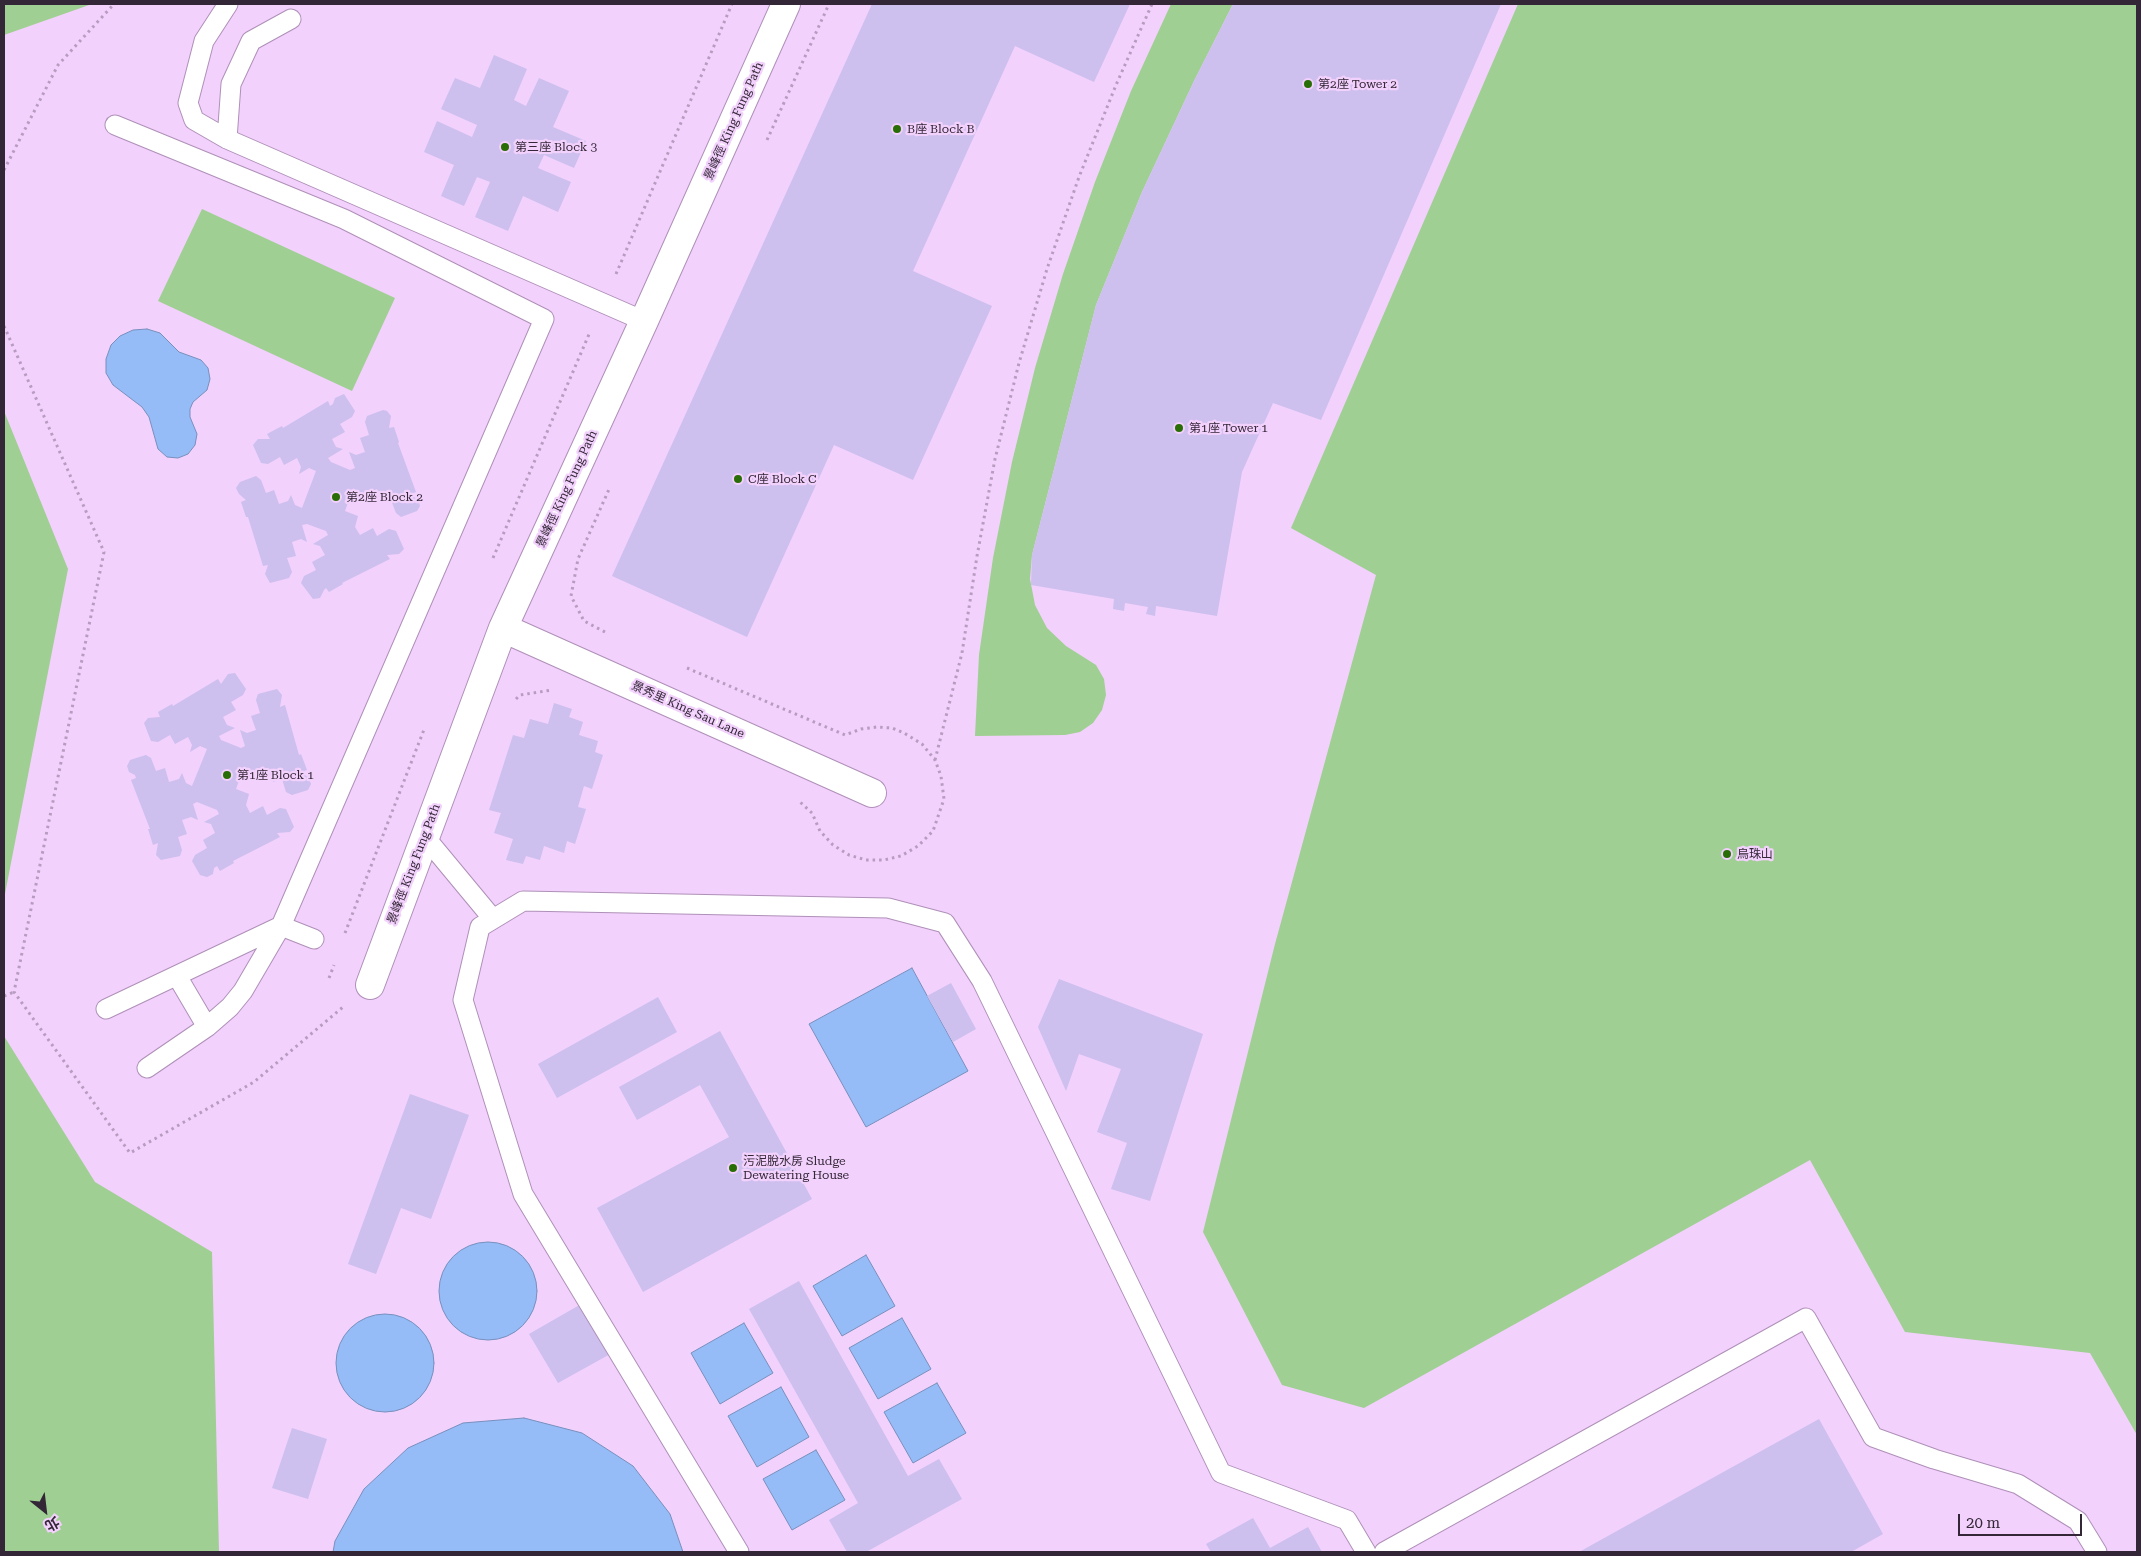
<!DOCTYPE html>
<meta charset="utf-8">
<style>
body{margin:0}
#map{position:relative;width:2141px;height:1556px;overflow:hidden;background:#f2d1fc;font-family:"Roboto Serif","Noto Sans TC",serif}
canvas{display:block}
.frame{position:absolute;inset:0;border:5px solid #332636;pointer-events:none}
.north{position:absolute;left:20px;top:1486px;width:50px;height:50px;-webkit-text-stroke:4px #f2d1fc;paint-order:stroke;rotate:151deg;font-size:14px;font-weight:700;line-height:20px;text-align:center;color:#332636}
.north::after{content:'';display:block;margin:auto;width:18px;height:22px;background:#332636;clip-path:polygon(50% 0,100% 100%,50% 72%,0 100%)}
.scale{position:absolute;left:1958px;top:1514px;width:124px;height:22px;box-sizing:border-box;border:2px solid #332636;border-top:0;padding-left:6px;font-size:15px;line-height:18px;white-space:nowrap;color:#332636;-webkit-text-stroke:4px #f2d1fc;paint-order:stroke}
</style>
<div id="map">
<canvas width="2141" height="1556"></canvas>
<div class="frame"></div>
<div class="north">北</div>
<div class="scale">20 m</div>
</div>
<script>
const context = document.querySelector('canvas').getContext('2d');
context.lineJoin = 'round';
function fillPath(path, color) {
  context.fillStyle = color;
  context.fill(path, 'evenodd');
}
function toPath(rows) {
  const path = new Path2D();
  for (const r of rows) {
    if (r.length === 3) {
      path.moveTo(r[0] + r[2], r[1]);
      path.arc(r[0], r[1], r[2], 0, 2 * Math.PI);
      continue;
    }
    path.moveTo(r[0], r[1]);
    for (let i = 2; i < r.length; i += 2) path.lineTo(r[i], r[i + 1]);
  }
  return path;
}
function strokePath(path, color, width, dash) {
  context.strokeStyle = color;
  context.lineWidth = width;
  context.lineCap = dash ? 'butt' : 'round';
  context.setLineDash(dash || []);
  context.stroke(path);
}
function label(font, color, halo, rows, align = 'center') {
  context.font = font + ' "Roboto Serif","Noto Sans TC",serif';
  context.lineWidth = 4.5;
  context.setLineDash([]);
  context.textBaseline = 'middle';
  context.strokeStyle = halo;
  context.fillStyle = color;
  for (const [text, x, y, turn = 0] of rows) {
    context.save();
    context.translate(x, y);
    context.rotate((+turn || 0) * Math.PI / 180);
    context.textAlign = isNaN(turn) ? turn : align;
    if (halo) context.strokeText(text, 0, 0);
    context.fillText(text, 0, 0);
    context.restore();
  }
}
const green = toPath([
 [4,4,92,4,4,35],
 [1171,4,1233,4,1194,81,1142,192,1096,305,1032,555,1030,579,1035,605,1047,628,1066,646,1096,665,1104,679,1106,695,1102,710,1093,723,1080,732,1065,735,975,736,979,655,993,558,1012,462,1035,368,1063,274,1095,182,1131,91],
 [1518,4,2137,4,2137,1435,2090,1353,1905,1332,1810,1160,1364,1408,1282,1385,1203,1232,1275,944,1376,575,1291,528],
 [202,209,395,298,352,391,158,301],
 [4,411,68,569,4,899],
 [4,1036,95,1182,212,1252,219,1552,4,1552]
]);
const water = toPath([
 [147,329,160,333,179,352,201,360,208,368,210,379,207,390,193,402,190,409,190,417,197,434,195,445,188,454,178,458,167,457,158,449,149,417,142,407,113,385,106,373,106,359,111,345,120,336,133,330,147,329],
 [912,968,968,1071,866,1127,809,1024,912,968],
 [488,1291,49],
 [866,1255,895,1306,842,1336,813,1286,866,1255],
 [385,1363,49],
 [902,1318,931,1369,878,1399,849,1348,902,1318],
 [744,1323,773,1373,720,1404,691,1353,744,1323],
 [937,1383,966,1433,913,1463,884,1412,937,1383],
 [781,1387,809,1437,757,1467,728,1416,781,1387],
 [524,1418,582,1433,633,1466,670,1514,683,1552,333,1552,335,1541,364,1489,408,1448,463,1423,524,1418],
 [816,1450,845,1500,792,1530,763,1479,816,1450]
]);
const building = toPath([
 [872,4,1130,4,1094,82,1015,46,913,271,992,306,913,480,834,445,747,637,612,576],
 [1233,4,1501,4,1321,420,1273,403,1242,472,1217,616,1156,606,1155,616,1146,614,1148,607,1125,603,1124,611,1113,609,1114,599,1031,585,1032,555,1096,305,1142,192,1194,81],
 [494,55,527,69,514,100,526,106,539,78,569,91,553,127,586,141,574,168,544,155,538,168,571,182,558,212,523,196,508,231,475,217,490,182,477,177,464,206,441,196,454,165,424,152,437,121,472,137,477,125,441,109,455,78,480,88],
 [344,394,355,411,352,417,340,424,345,432,332,439,336,447,343,449,328,458,331,462,350,470,355,468,349,452,356,455,365,452,360,438,369,435,365,422,367,416,383,410,387,411,391,416,389,428,394,427,399,442,398,443,416,492,411,494,412,496,418,499,420,506,417,511,401,517,396,513,391,500,382,503,377,489,369,493,363,503,350,497,345,511,358,516,355,527,360,535,373,528,377,536,389,529,396,531,404,549,399,554,387,555,390,559,342,583,343,584,329,592,326,588,324,590,320,598,313,599,301,583,304,576,316,570,312,562,325,555,320,546,313,544,328,535,326,531,307,524,302,525,307,542,301,539,292,542,296,556,287,558,292,572,289,578,270,583,265,574,268,565,263,566,248,517,246,517,241,502,246,500,239,494,236,488,240,482,256,476,261,480,266,493,274,490,279,504,288,501,291,495,295,505,302,508,316,471,309,468,299,474,301,467,297,458,284,465,280,457,268,464,261,463,253,445,258,439,270,439,267,434,282,426,283,428,328,401,330,406,333,404,335,398],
 [235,673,246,689,243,695,231,702,236,710,223,717,227,725,235,728,219,736,221,740,241,748,245,746,240,730,247,733,256,730,251,716,260,713,256,700,258,694,277,689,282,695,280,707,285,705,299,755,301,754,307,770,301,772,309,778,311,784,308,790,292,795,286,792,282,779,273,782,268,768,259,771,254,781,241,775,236,789,249,794,246,805,250,813,263,806,267,815,280,808,286,809,294,827,290,832,277,833,280,837,233,861,234,863,220,871,217,866,214,868,213,874,207,877,200,875,192,861,195,855,207,848,203,840,215,833,211,824,204,822,219,814,217,810,197,802,193,804,198,820,191,817,182,820,187,834,178,837,182,850,180,856,161,860,156,855,158,843,153,845,148,829,150,829,131,780,136,778,135,775,129,772,127,766,130,760,146,755,151,758,156,771,165,768,169,782,179,779,182,773,186,783,192,786,207,749,200,746,190,752,192,745,188,737,175,744,170,735,158,742,151,741,144,723,148,718,160,717,158,712,172,704,173,706,218,679,221,684,228,674],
 [554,703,572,709,569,717,583,722,579,735,598,741,595,752,603,755,592,789,584,786,578,807,586,809,575,844,567,841,564,853,544,846,540,860,526,856,523,864,506,860,513,839,494,833,501,813,489,810,513,735,524,738,530,719,548,724],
 [1059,979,1203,1034,1150,1201,1111,1189,1127,1143,1097,1132,1121,1069,1079,1054,1066,1091,1038,1027],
 [951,983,976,1029,953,1042,927,996],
 [658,997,677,1032,557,1098,538,1064],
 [720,1031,812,1199,643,1292,597,1208,729,1137,700,1085,637,1120,619,1087],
 [410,1094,469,1115,431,1219,401,1208,376,1274,348,1264],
 [799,1281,908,1476,939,1459,962,1499,866,1552,847,1552,829,1520,858,1503,749,1309],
 [583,1303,612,1353,558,1383,529,1334],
 [1819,1419,1883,1534,1851,1552,1579,1552],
 [292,1428,327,1439,308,1499,272,1488],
 [1253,1518,1270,1548,1308,1527,1322,1552,1211,1552,1206,1544]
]);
const path = toPath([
 [767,140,829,4],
 [4,170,58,65,114,4],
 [616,274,732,4],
 [4,326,104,552,14,992,130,1153,254,1082,343,1007],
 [493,558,590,332],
 [605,632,584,621,571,596,578,559,610,487],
 [687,668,845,735,861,729,877,727,892,728,904,733,922,744,935,760,941,776,944,799,933,831,918,846,901,856,884,860,866,860,849,855,833,845,820,831,812,813,800,802],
 [516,699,520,695,552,690],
 [935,760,962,653,977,556,995,459,1019,363,1047,269,1079,177,1116,85,1152,4],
 [345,933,425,727],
 [329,978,334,965],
 [4,996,14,992]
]);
const lane = toPath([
 [228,4,204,41,188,103,194,120,227,139,644,321],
 [115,125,344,219,544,319,281,926,243,991,230,1007,207,1027,147,1068],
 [227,139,231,84,251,41,291,19],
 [425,837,493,919],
 [177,976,207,1027],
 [106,1009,281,926,314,939],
 [739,1552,523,1194,463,1000,480,927,523,901,888,908,945,923,982,981,1221,1473,1347,1520,1366,1552],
 [1384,1552,1806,1318,1873,1437,1934,1459,2018,1484,2078,1521,2097,1552]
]);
const street = toPath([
 [503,628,872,793],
 [370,985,503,628,644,321,786,4]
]);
const markers = [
 [1308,84,5,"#286d06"],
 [897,129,5,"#286d06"],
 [505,147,5,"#286d06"],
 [1179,428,5,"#286d06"],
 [738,479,5,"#286d06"],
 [336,497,5,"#286d06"],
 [227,775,5,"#286d06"],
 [1727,854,5,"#286d06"],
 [733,1168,5,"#286d06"]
];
const poiNames = [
 ["第2座 Tower 2",1318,84],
 ["B座 Block B",907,129],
 ["第三座 Block 3",515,147],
 ["第1座 Tower 1",1189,428],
 ["C座 Block C",748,479],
 ["第2座 Block 2",346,497],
 ["第1座 Block 1",237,775],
 ["烏珠山",1737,854],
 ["污泥脫水房 Sludge",743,1161],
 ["Dewatering House",743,1175]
];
const streetNames = [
 ["景峰徑 King Fung Path",734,121,-66],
 ["景峰徑 King Fung Path",567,489,-65],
 ["景秀里 King Sau Lane",688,710,24],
 ["景峰徑 King Fung Path",414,864,-69]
];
fillPath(green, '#9fcf92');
fillPath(water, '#95bcf7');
strokePath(water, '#788fbd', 1);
fillPath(building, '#cdbfee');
strokePath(lane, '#af90b8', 21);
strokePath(street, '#af90b8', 30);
strokePath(path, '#b79cbf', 3, [2.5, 4]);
strokePath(lane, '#fff', 19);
strokePath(street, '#fff', 28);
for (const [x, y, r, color] of markers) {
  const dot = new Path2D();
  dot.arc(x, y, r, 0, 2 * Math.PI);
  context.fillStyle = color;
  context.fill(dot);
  strokePath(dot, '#f2d1fc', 2);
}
label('12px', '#332636', '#f2d1fc', poiNames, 'left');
label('12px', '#332636', '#f2d1fc', streetNames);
</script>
